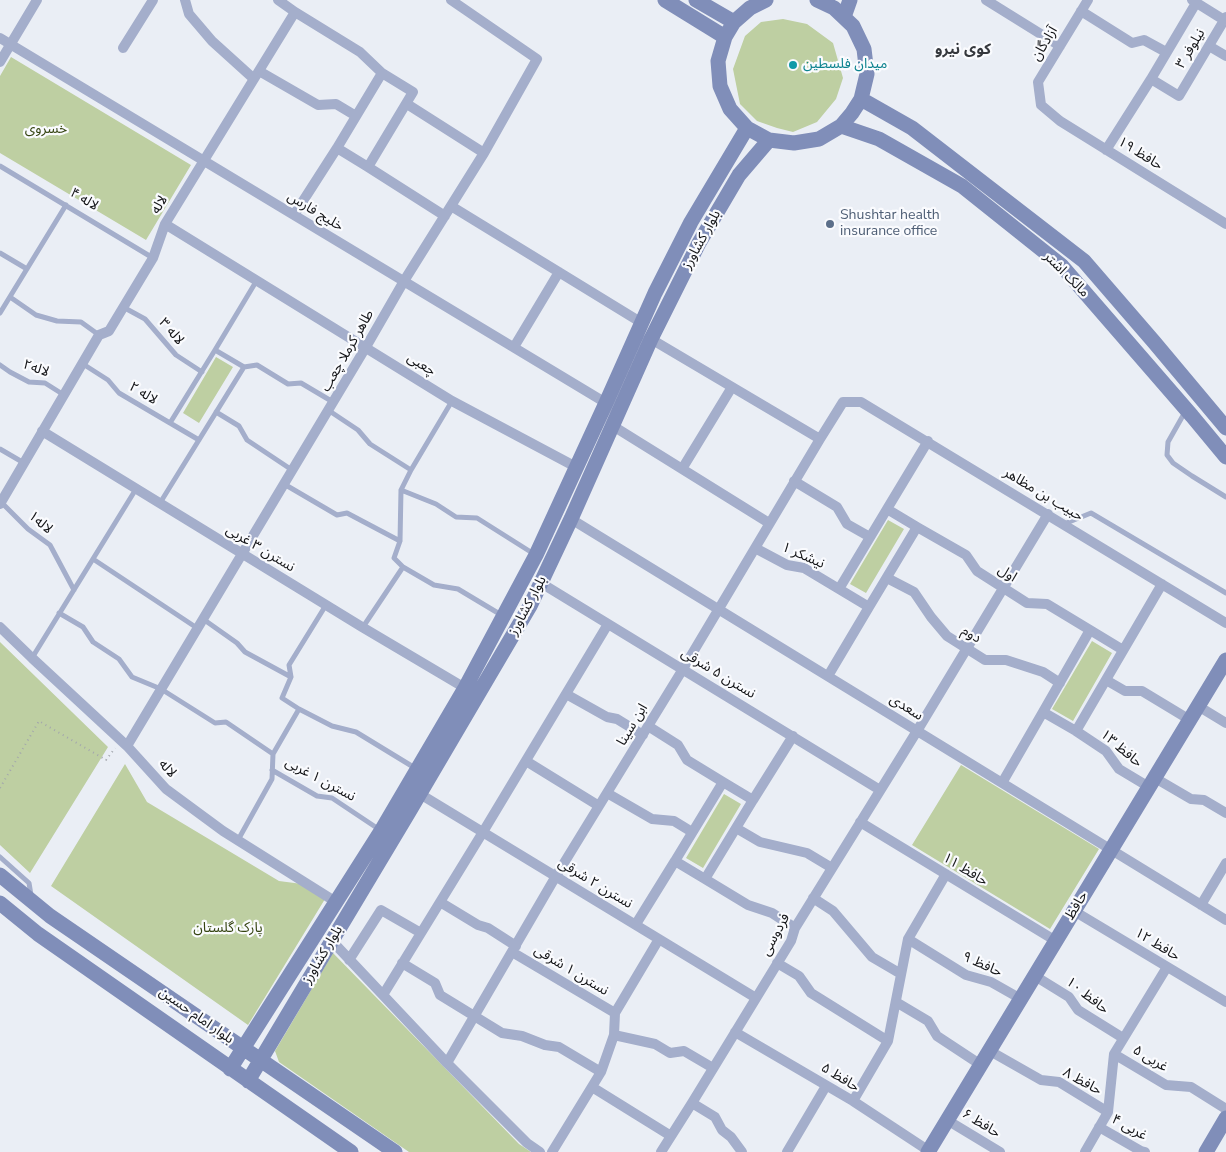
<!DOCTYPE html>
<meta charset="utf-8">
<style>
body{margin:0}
canvas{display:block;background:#eaeef5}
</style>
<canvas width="1226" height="1152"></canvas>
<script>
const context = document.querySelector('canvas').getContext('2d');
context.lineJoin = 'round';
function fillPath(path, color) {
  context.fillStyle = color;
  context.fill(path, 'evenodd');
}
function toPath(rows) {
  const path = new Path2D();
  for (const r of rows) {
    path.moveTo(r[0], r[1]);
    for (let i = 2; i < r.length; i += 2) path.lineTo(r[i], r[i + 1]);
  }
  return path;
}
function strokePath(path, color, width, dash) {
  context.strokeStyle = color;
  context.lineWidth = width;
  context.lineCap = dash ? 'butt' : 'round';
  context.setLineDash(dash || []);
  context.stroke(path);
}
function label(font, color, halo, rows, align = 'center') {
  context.font = font + ' "Nunito Sans","Noto Sans Arabic",sans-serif';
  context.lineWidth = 4.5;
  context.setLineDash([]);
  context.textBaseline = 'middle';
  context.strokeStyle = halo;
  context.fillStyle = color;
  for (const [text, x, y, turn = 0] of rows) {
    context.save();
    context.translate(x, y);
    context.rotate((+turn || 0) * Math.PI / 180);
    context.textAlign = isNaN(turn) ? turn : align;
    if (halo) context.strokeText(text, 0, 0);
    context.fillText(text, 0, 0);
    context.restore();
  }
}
const green = toPath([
 [783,19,807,24,833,43,843,78,836,99,817,122,793,132,777,128,757,121,740,104,733,69,745,36,761,22],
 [11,57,191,165,146,240,0,153,0,76],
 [216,357,233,367,199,423,183,413],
 [888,520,904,529,866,593,850,584],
 [1092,641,1112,653,1073,721,1052,709],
 [0,642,108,747,30,873,0,845],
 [125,764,147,802,279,881,302,884,325,899,248,1025,51,886],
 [961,765,1099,849,1050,929,912,845],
 [724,794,741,804,703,868,686,858],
 [333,953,519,1144,531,1152,409,1152,279,1062,275,1051]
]);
const path = toPath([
 [0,788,39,721,106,760,115,748]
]);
const lane = toPath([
 [0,166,153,258],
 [0,253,27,269],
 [10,297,36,315,57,321,81,322,99,335],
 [123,307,145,319,176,355,202,372],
 [0,313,66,205],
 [83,364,108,380,119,393,170,423],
 [0,365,10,372,29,382,45,383,64,395],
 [244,367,257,365,288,384,301,383,333,402],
 [328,410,358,430,370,444,411,470],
 [216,412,239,426,247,440,292,470],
 [1185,412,1168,442,1167,455,1173,463,1192,476,1226,497],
 [199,440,170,423,215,350],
 [0,449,24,463],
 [284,484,337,515,347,513,400,541],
 [401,490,436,504,456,517,477,518,534,554],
 [1,502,28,529,50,545,74,590],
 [160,503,244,367,215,350,257,280],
 [1064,524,1091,513,1226,593],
 [93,559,197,628],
 [403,567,434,585,458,589,503,616],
 [326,605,289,665,291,677,282,698,299,709,332,726,356,732,415,768],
 [59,613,83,627,93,642,119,659,132,677,161,689,215,723,226,722,273,754],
 [203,619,237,643,245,652,291,677],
 [363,627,403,567,394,558,400,541,401,490,411,470,452,401],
 [32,658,136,489],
 [272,770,317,796,332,798,380,830],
 [238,840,272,779,273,754,299,709],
 [0,857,29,883,31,895]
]);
const street = toPath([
 [185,0,189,14,212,41,254,79],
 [278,0,295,12],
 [986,0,1060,46],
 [1088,0,1038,82,1041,105,1060,121,1226,224],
 [1192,0,1224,20],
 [1196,3,1151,79,1179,96,1226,17],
 [1081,11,1132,43,1144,40,1166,52],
 [0,38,606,403],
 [1209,46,1226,56],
 [123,48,153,0],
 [0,62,37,0],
 [259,71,318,105,336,104,356,116],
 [407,104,484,153],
 [1106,150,1151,79],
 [368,167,445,216],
 [451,206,642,323],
 [294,215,337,148],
 [165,224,452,401,576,467],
 [651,339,820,439],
 [514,347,559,272],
 [613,426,769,523],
 [42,431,362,627,465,688],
 [682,469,732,387],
 [794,481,837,507,847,524,870,537],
 [0,504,99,335,109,331,153,258,165,224,295,12,360,52,382,73,413,92,368,167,337,148,382,73],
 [887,509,917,527,869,607,839,589,887,509,928,441],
 [571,519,1226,920],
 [917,527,966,555,977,571,1027,603,1047,604,1090,630],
 [755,548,787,565,804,568,839,589],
 [887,578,914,592,931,617,947,636,985,660,1006,660,1043,672,1060,683],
 [541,583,880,790],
 [0,627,32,658,127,746,166,789,223,831,336,902],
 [1123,650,1090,630,1043,712,1076,731,1162,584],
 [828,676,869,607],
 [1106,680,1125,691,1142,691,1190,720],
 [566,694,607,717,617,719,643,735],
 [1198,706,1226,723],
 [648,726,678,745,687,760,723,782,753,800,705,879,675,861,723,782],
 [1076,731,1106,751,1119,769,1149,787],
 [127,746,366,347,404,281,484,153,537,59,451,0],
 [526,761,599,806],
 [1155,778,1191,799,1204,800,1226,813],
 [1002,783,1043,712],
 [607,793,652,819,674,821,692,832],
 [420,794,756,998],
 [753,800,793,736],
 [860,822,1056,941],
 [736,828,760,842,807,853,832,868],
 [705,879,748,905,772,913,795,928],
 [813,898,833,911,872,957,901,974],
 [440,902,478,925,488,928,516,946],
 [1201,905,1226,863],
 [1074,911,1226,1002],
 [636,924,675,861],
 [908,939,966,975,991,982,1021,999],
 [332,941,447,1063,527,1143,540,1152],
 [512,952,615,1013],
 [349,960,381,910,421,933],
 [402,963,435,983,440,995,502,1033,522,1036,545,1045,559,1047,601,1072],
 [777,963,799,976,811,993,888,1041],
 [1035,976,1069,997,1078,1010,1123,1038],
 [383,995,483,832,608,624],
 [896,1002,928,1021,937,1036,981,1065],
 [735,1032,853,1101,929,1151],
 [614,1035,655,1044,670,1053,684,1051,713,1068],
 [990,1051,1041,1080,1059,1082,1108,1112],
 [1114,1054,1166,1085,1191,1087,1226,1109],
 [447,1063,556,876,683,669,820,439,843,402,861,402,1226,623],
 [592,1087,671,1136],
 [853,1101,888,1041,908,939,946,874],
 [692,1103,715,1117,722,1130,731,1137,742,1152],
 [947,1120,1000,1152],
 [1099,1127,1141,1151,1145,1152],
 [552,1152,601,1072,614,1035,615,1013,659,939],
 [661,1152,692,1103,791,941,795,928,917,731,1048,514],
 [787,1152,826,1086],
 [1085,1152,1108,1112,1114,1054,1167,967]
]);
const secondary = toPath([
 [665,0,725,37],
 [696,0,734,22],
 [766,0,750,8,734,22,725,37,718,61,720,86,730,109,747,128,769,140,794,143,819,139,841,126,852,113,861,99,867,74,864,49,853,26,834,8,817,0],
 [844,17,850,0],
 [861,99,912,128,1084,261,1154,342,1226,428],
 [841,126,879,139,962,186,1061,265,1192,416,1226,457],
 [0,875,50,916,395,1152],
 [0,903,38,934,351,1152],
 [230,1069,381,831,465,688,536,555,606,403,655,293,691,222,747,128],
 [248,1081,409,812,530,606,571,519,651,339,699,243,739,175,769,140],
 [928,1152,1226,660],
 [1206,1152,1226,1118]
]);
const markers = [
 [793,65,5,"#0f9aa8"],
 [830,224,5,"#5c6f8a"]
];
const streetNames = [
 ["آزادگان",1045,44,-59],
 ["نیلوفر ۳",1191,49,-59],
 ["حافظ ۱۹",1140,154,32],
 ["لاله ۴",84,200,31],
 ["لاله",160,205,-59],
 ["خلیج فارس",315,212,31],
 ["بلوار کشاورز",702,240,-61],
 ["مالک اشتر",1066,275,45],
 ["لاله ۳",171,332,49],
 ["طاهر کرملا چعب",348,351,-60],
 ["چعبی",421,365,32],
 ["لاله۲",36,369,19],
 ["لاله ۲",143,394,31],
 ["حبیب بن مظاهر",1043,495,31],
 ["لاله۱",40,523,40],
 ["نسترن ۳ غربی",260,549,31],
 ["نیشکر ۱",803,556,24],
 ["اول",1007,574,32],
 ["بلوار کشاورز",528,606,-62],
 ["دوم",971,635,32],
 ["نسترن ۵ شرقی",718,674,31],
 ["سعدی",906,708,32],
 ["ابن سینا",633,725,-59],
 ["حافظ ۱۳",1121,749,40],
 ["لاله",167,769,48],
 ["نسترن ۱ غربی",320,780,28],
 ["حافظ ۱۱",965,870,31],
 ["نسترن ۲ شرقی",595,884,31],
 ["حافظ",1077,906,-59],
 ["فردوسی",776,935,-62],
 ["حافظ ۱۲",1157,945,31],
 ["بلوار کشاورز",323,955,-59],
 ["حافظ ۹",982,965,24],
 ["نسترن ۱ شرقی",571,971,31],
 ["حافظ ۱۰",1087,996,38],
 ["بلوار امام حسین",196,1016,35],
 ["۵ غربی",1150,1059,31],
 ["حافظ ۵",840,1078,31],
 ["حافظ ۸",1082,1082,29],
 ["حافظ ۶",981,1124,31],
 ["۴ غربی",1129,1128,29]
];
const cultureNames = [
 ["میدان فلسطین",803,65]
];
const parkNames = [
 ["خسروی",46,130],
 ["پارک گلستان",228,929]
];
const serviceNames = [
 ["Shushtar health",840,216],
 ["insurance office",840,232]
];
const neighbourhoodNames = [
 ["کوی نیرو",963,50]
];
fillPath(green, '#becfa2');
strokePath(path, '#a3a6ac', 2, [1, 4]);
strokePath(lane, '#a4aecb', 5);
strokePath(street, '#a4aecb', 10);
strokePath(secondary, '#808eb9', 15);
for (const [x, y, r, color] of markers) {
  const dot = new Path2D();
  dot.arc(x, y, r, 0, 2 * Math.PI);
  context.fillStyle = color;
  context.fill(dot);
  strokePath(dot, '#fafbfe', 2);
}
label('14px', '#131417', '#fafbfe', streetNames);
label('14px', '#0d838f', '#fafbfe', cultureNames, 'left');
label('14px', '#354411', '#fafbfe', parkNames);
label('14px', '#4e5e75', '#fafbfe', serviceNames, 'left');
label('bold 15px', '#35383d', '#fafbfe', neighbourhoodNames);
</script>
